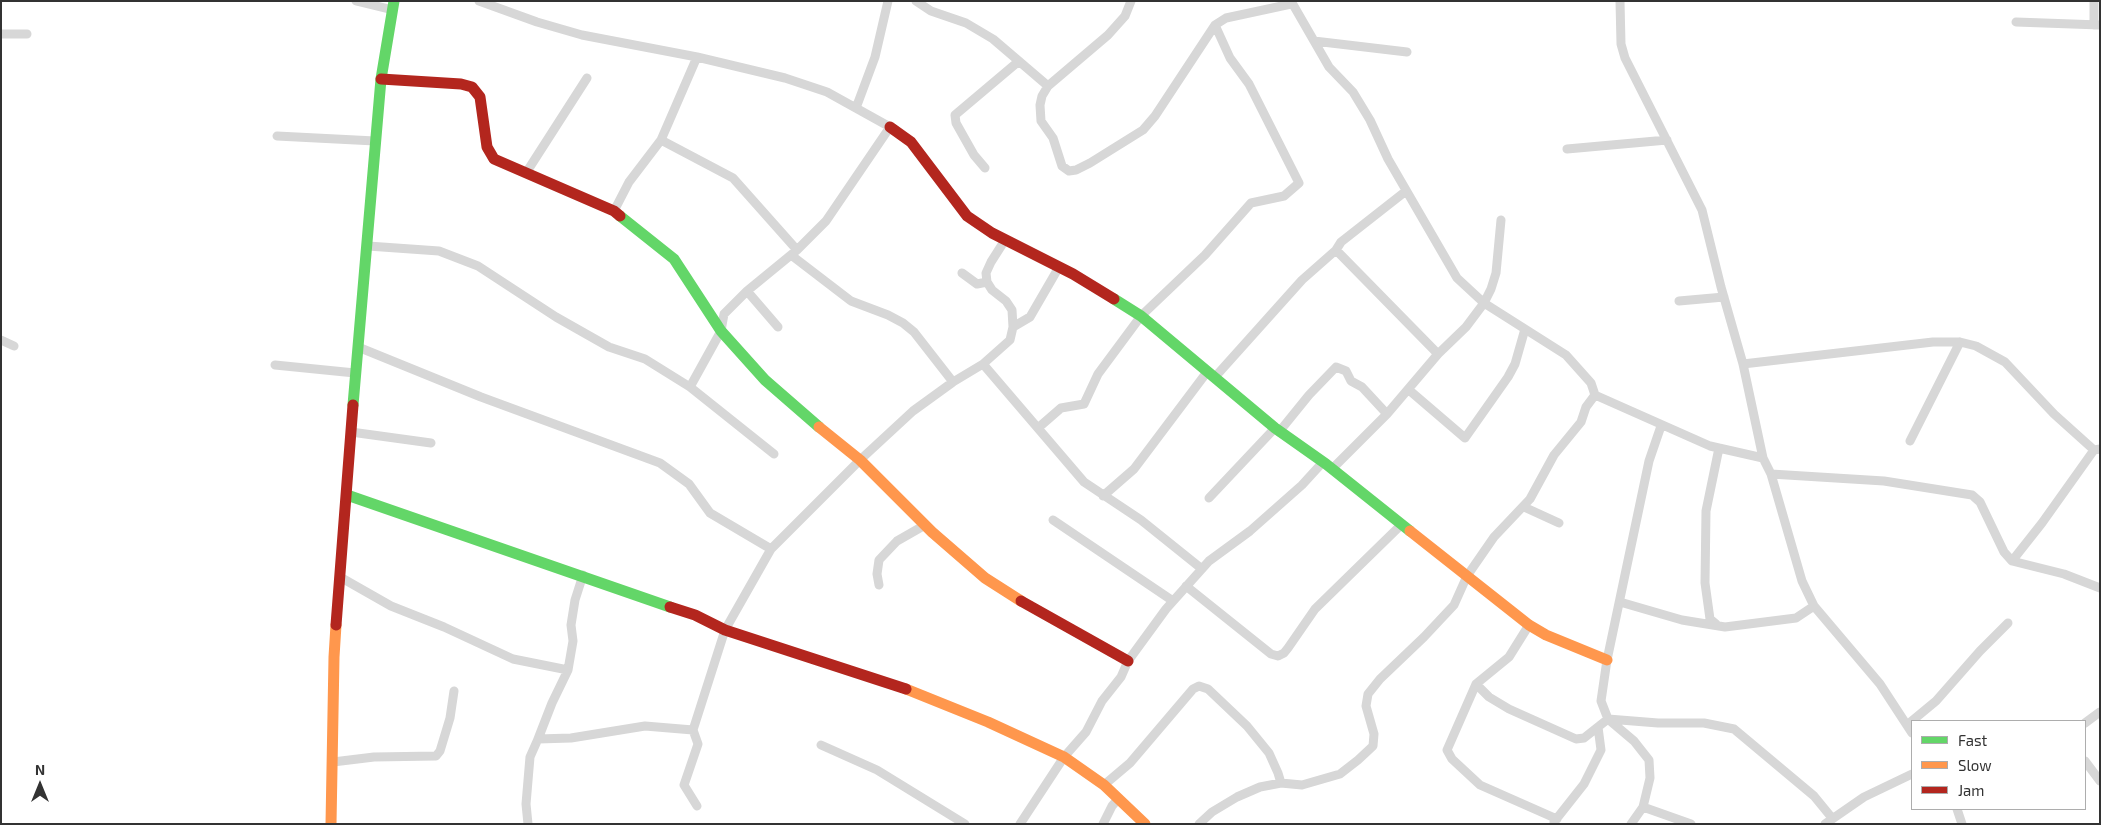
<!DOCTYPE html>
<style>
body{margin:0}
#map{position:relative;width:2101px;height:825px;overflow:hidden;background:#fff;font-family:"Exo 2",sans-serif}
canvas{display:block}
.frame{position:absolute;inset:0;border:2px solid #333;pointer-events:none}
.legend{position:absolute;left:1911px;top:720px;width:175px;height:90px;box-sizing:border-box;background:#fff;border:1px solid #adadad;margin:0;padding:6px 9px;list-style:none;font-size:15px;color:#333}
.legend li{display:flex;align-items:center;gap:10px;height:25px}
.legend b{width:25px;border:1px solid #adadad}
.north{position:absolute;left:15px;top:760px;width:50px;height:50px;-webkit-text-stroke:4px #fff;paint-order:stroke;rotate:0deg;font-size:14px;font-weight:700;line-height:20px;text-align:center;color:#333}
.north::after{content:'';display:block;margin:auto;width:18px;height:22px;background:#333;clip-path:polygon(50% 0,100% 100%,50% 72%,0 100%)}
</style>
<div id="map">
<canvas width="2101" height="825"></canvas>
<div class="frame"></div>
<ul class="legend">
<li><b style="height:6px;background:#63d668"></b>Fast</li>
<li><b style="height:6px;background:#ff974d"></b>Slow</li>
<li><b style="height:6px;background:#b3261e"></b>Jam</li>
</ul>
<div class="north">N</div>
</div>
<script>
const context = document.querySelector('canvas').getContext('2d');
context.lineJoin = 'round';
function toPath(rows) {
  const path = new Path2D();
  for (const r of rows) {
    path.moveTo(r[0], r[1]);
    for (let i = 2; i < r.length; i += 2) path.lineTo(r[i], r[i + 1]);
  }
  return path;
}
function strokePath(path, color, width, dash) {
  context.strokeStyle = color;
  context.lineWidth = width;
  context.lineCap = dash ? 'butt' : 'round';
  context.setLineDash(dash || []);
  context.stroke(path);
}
const street = toPath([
 [356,1,393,10],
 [479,1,537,22,582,35,697,57,785,78,827,92,890,127,826,221,797,250,747,291,724,314,721,331,690,387],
 [916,1,931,11,966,23,993,39,1048,86],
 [1131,1,1125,16,1108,35,1048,86,1042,96,1040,105,1041,121,1053,138,1062,166,1069,171,1076,170,1090,163,1143,130,1155,116,1215,25,1226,18,1291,4],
 [1291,1,1329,67,1353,92,1370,120,1388,159,1457,278,1484,303,1566,355,1591,383,1595,395,1710,446,1763,458],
 [1620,1,1621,44,1625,58,1702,210,1721,287,1743,364,1763,458,1771,474,1802,581,1814,606,1880,684,1912,733],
 [2016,22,2100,25],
 [2094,25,2094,1],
 [1,34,27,34],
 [1314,41,1407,52],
 [856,108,875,57,888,1],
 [277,136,375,141],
 [661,140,733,178,797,250],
 [1567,149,1667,140],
 [985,168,974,155,956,123,955,115,1019,61],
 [526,173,587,78],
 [614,211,629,182,661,140,697,57],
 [368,246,439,251,478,266,556,317,609,347,645,359,690,387,774,454],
 [1336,250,1438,354],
 [791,255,851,301,888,315,903,323,914,332,953,382],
 [962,273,977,284,987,282],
 [747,291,778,327],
 [1679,301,1724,297],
 [1013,327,1030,317,1059,267],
 [1,340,14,346],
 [358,347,481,397,660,463,689,484,710,513,771,549],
 [983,364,1010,340,1013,327,1012,310,1006,301,992,290,987,282,986,273,991,262,1005,240],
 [1743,364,1933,342,1960,342,1976,346,2005,362,2054,414,2094,450],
 [275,365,355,373],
 [1215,377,1302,280,1336,250,1341,242,1406,191],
 [1409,390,1465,438,1508,377,1515,364,1525,329],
 [1038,428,1061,408,1084,404,1098,374,1141,316,1205,255,1251,203,1284,196,1299,183,1249,84,1230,58,1215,25],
 [351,432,431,443],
 [1279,432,1309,395,1336,367,1346,371,1351,381,1362,387,1387,414],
 [1910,441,1960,342],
 [1332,469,1387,414,1438,354,1466,327,1484,303,1491,289,1496,273,1501,220],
 [1771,474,1884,481,1972,495,1980,502,2004,552,2012,561,2064,574,2100,588],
 [1103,496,1134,469,1207,372],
 [1209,498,1275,428],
 [1524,507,1559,523],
 [1053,520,1173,601],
 [2012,561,2042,523,2094,450,2100,449],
 [583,575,575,600,571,625,573,641,568,670,552,703,538,739,571,738,645,726,693,730],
 [340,577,391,606,444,627,513,659,568,670],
 [879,585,877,574,879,560,897,541,925,525],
 [1186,586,1271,654,1278,656,1284,653,1288,648,1315,609,1401,525],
 [1620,602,1682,620,1725,627,1796,618,1814,606],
 [1716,624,1710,619,1705,583,1706,511,1719,448],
 [1529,625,1509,657,1476,684,1447,750,1452,759,1480,785,1557,819],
 [1476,684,1489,697,1509,709,1576,739,1584,738,1608,719,1601,701,1607,660,1649,461,1661,426],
 [2085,723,2100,712],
 [1907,725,1936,701,1980,651,2008,623],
 [821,745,877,770,965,824],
 [2085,761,2100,781],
 [333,762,374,757,436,756,440,751,450,718,454,691],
 [1104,785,1130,763,1193,689,1199,686,1208,689,1247,726,1269,753,1278,773,1281,783],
 [697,806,684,785,698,744,693,730,725,630,771,549,860,460,913,411,953,382,983,364,1084,482,1141,520,1202,569],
 [1643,807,1691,824],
 [1957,809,1962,824],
 [1554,822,1584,784,1601,750,1598,727],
 [528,824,526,804,530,757,538,739],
 [1020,824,1064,757,1086,732,1102,701,1121,677,1128,661,1166,609,1209,561,1250,531,1302,485,1323,462],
 [1103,824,1112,806,1118,799],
 [1199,824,1212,812,1237,797,1260,787,1281,783,1302,785,1340,774,1358,760,1373,746,1374,734,1366,706,1368,694,1380,679,1424,637,1454,605,1467,576,1494,537,1530,499,1554,455,1581,422,1586,407,1595,395],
 [1631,824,1643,807,1650,778,1649,760,1634,741,1608,719,1658,723,1704,723,1734,729,1814,796,1832,818],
 [1825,824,1864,797,1912,774]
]);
const fast = toPath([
 [620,216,674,259,721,331,765,380,819,427],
 [1114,299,1141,316,1275,428,1326,464,1410,531],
 [353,405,381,79,394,1],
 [347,495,670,607]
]);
const slow = toPath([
 [819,427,860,460,932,532,985,578,1021,601],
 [1410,531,1529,625,1546,635,1607,660],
 [906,689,988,722,1064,757,1104,785,1145,824],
 [331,824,334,657,336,625]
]);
const jam = toPath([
 [381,79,461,84,472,87,480,97,487,147,494,159,614,211,620,216],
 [890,127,911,142,967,216,992,233,1073,274,1114,299],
 [1021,601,1128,661],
 [670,607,695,615,725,630,906,689],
 [336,625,353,405]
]);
strokePath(street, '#d7d7d7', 9);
strokePath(fast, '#63d668', 11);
strokePath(slow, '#ff974d', 11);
strokePath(jam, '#b3261e', 11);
</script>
